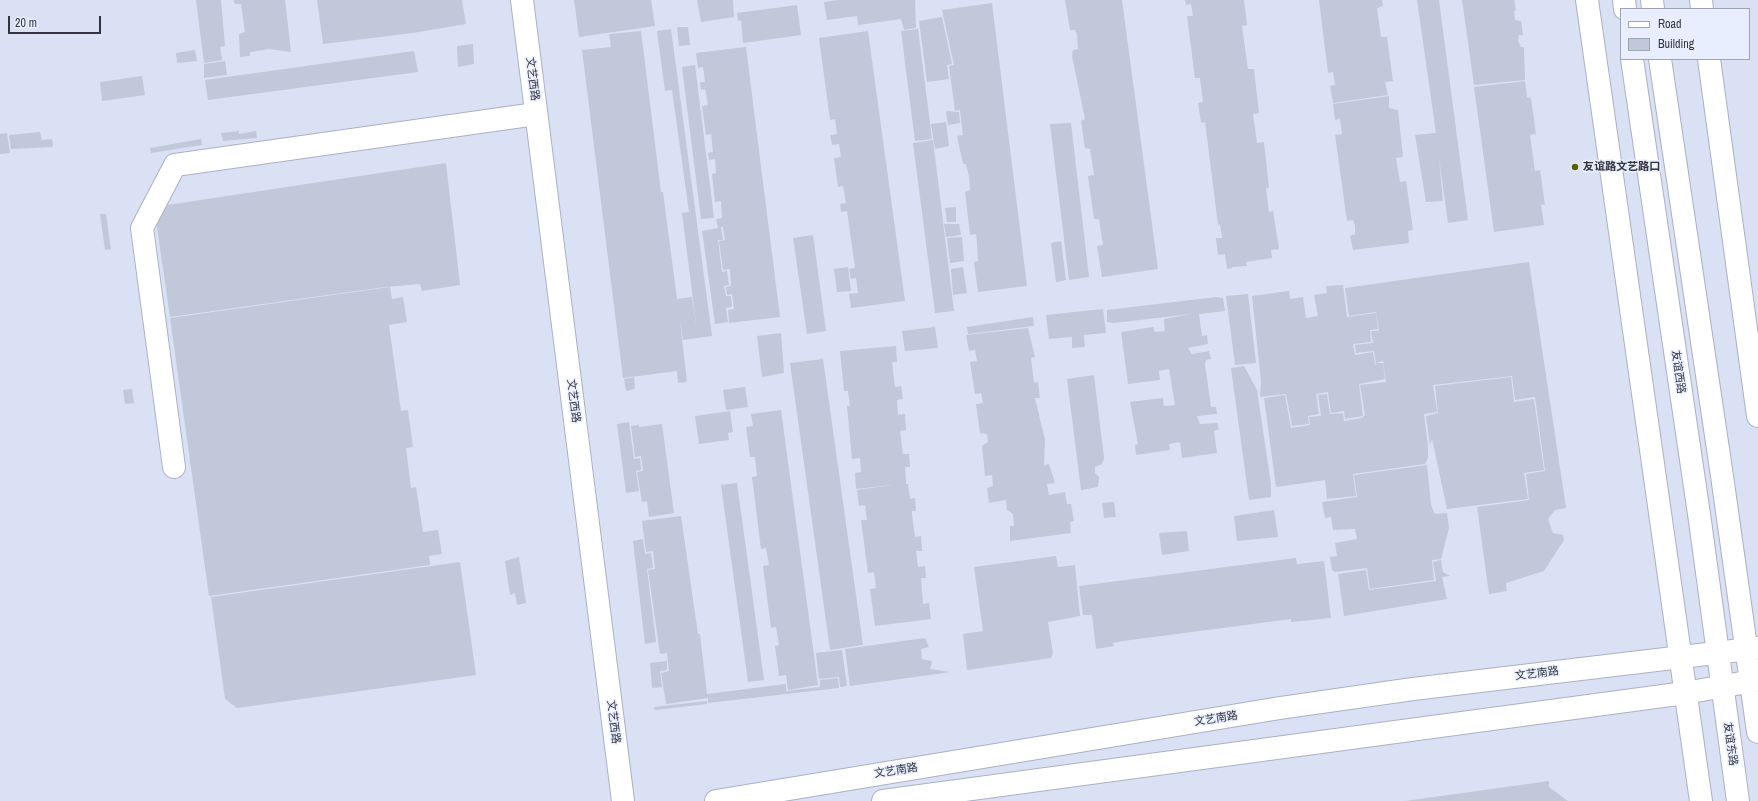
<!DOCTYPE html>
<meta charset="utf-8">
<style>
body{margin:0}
#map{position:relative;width:1758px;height:801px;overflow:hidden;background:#dae1f4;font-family:"Archivo Narrow",sans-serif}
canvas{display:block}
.legend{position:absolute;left:1620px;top:8px;width:130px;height:52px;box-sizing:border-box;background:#e8eefe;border:1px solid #9fa4b1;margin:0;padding:5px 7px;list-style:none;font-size:12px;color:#32353d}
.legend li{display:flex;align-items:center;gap:8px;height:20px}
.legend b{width:20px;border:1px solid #9fa4b1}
.scale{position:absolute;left:8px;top:16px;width:93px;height:18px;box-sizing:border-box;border:2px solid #32353d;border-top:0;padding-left:5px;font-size:12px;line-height:14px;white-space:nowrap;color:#32353d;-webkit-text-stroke:3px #e8eefe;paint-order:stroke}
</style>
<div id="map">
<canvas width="1758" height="801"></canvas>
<ul class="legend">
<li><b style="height:5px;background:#fff"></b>Road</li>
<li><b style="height:11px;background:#c0c8da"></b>Building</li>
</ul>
<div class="scale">20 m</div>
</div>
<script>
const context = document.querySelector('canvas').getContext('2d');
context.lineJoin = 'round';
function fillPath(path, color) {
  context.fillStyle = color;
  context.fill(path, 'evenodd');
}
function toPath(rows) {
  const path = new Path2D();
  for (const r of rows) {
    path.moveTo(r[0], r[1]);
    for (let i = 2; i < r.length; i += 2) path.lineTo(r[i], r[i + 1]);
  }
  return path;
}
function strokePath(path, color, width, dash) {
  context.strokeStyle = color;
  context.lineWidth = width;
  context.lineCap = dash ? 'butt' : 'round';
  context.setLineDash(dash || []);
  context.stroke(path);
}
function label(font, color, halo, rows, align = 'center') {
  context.font = font + ' "Archivo Narrow","Noto Sans SC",sans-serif';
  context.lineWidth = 3;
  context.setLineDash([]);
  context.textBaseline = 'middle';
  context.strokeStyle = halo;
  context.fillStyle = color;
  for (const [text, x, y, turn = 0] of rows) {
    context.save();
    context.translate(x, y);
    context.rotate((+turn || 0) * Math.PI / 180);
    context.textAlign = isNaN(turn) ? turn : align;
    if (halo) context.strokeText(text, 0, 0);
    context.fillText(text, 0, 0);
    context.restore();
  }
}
const building = toPath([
 [196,0,221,0,225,46,220,47,222,60,204,63],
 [234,0,285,0,291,52,269,49,250,52,250,56,240,57,239,34,245,32,241,4,235,4],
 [317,0,462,0,466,24,413,33,323,44],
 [574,0,651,0,655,26,579,37],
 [697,0,733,0,734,17,701,22],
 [838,0,915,0,916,28,904,30,901,19,858,25,857,16,827,20,824,2],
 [1065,0,1122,0,1158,269,1102,277,1097,246,1103,245,1099,219,1094,219,1088,176,1094,175,1090,149,1085,148,1081,121,1085,119,1072,56,1073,50,1078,49,1077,35,1075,30,1070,30],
 [1185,0,1244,0,1247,25,1242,26,1248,69,1254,69,1259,113,1253,114,1257,143,1264,142,1269,188,1266,188,1269,212,1273,211,1279,249,1271,250,1272,258,1246,262,1247,266,1232,267,1232,268,1227,269,1225,254,1218,255,1216,238,1222,238,1220,224,1218,225,1205,122,1201,123,1198,103,1203,102,1200,78,1195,78,1187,16,1193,16,1191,4,1186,5],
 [1319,0,1382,0,1383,6,1377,8,1379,22,1381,37,1387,37,1393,81,1385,82,1388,95,1333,103,1330,86,1335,85,1333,72,1328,73],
 [1417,0,1439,0,1468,220,1448,223,1439,158,1443,201,1426,202,1415,135,1436,133],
 [1462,0,1514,0,1516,10,1514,11,1515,20,1521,21,1523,35,1519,35,1518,41,1521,47,1524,47,1525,80,1474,85],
 [992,3,1027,286,978,292,974,262,978,261,977,243,976,234,970,235,965,192,970,190,969,177,966,164,963,164,957,136,963,135,960,110,955,111,949,66,954,65,942,10],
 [797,5,801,35,743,43,741,20,738,21,737,13],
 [942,17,952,64,947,65,949,79,927,82,919,21],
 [677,27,688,27,690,45,679,46],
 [671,29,712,336,683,340,680,321,687,382,678,383,677,371,623,378,582,50,611,47,609,34,641,31,661,192,663,192,677,299,692,297,697,331,682,213,689,212,672,90,665,91,657,31],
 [918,29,932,139,915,141,901,31],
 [868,31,905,301,851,308,849,294,858,293,856,278,851,279,849,269,855,268,847,211,841,212,840,204,846,203,843,186,838,187,834,158,841,157,839,144,832,145,830,135,837,134,835,119,830,120,819,38],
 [473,44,474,64,458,67,457,46],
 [746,47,780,317,729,323,728,310,734,309,732,294,727,295,726,287,731,286,730,269,723,270,719,241,725,240,723,227,721,227,723,240,718,240,722,272,727,271,729,285,724,286,726,296,731,296,732,307,726,308,728,322,715,324,702,231,718,228,716,219,722,218,721,201,715,202,712,174,716,173,715,159,709,160,708,153,713,152,711,134,706,135,702,106,708,105,705,89,701,90,700,82,705,82,703,67,698,68,696,53],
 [195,50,197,61,177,63,176,53],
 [414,51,418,72,208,100,205,80],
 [225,61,227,75,204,78,204,64],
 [695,65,714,218,701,219,682,67],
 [142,76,145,95,102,101,100,82],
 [1525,81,1527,97,1531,98,1536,134,1530,135,1535,171,1540,170,1545,205,1541,204,1544,225,1494,232,1474,87],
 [1389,96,1389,108,1398,110,1403,157,1396,158,1400,182,1406,181,1413,230,1408,231,1409,243,1353,250,1350,236,1355,234,1355,226,1353,220,1347,221,1335,135,1342,134,1340,119,1335,120,1333,104],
 [946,111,959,112,960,123,948,125],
 [946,122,949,146,935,149,931,124],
 [1071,123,1089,277,1069,280,1050,124],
 [239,131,239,134,256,131,257,138,223,141,221,133],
 [40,132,42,140,52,139,53,147,11,149,9,135],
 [7,133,10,153,0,154,0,134],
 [201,139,202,145,151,153,150,148],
 [933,140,954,311,935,313,913,143],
 [446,163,460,285,422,291,420,284,385,287,170,317,154,207],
 [956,207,956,222,947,222,945,208],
 [100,214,106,214,111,249,105,250],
 [944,224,959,224,961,235,946,237],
 [813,235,826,331,807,334,793,238],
 [962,237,964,261,950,263,947,238],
 [1061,241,1066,280,1056,282,1051,243],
 [1529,262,1566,508,1555,510,1548,519,1553,533,1563,535,1564,540,1544,571,1506,583,1507,591,1489,594,1477,507,1529,500,1526,474,1545,471,1535,397,1515,400,1512,376,1433,385,1437,412,1424,414,1428,446,1428,458,1425,464,1353,474,1356,496,1327,499,1325,480,1276,487,1264,398,1285,395,1291,428,1310,425,1309,417,1321,416,1318,395,1327,394,1330,414,1343,413,1344,421,1362,418,1365,415,1360,385,1386,382,1383,361,1376,363,1374,351,1356,353,1355,345,1373,343,1371,331,1379,331,1376,312,1349,316,1345,288],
 [848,267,851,291,837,292,834,269],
 [963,267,967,293,953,295,951,269],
 [1343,285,1347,317,1376,313,1378,329,1370,330,1371,342,1353,344,1355,355,1373,352,1375,363,1373,363,1375,363,1376,366,1376,363,1383,363,1385,379,1359,384,1363,416,1345,419,1344,411,1331,413,1328,392,1316,394,1319,414,1308,416,1309,424,1292,426,1286,394,1260,397,1261,381,1252,296,1289,291,1290,299,1303,297,1306,318,1318,316,1314,295,1327,293,1326,286],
 [390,287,392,299,403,297,407,322,389,325,401,411,408,410,413,447,406,448,411,488,416,487,423,532,438,530,442,554,429,556,430,565,209,596,170,318],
 [1248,294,1256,363,1235,365,1226,296],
 [1216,297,1223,298,1225,311,1199,314,1202,336,1207,335,1208,344,1188,348,1192,354,1209,351,1211,359,1206,360,1205,364,1211,407,1216,407,1217,414,1197,416,1200,424,1217,423,1219,429,1214,431,1217,453,1182,458,1180,442,1169,444,1170,450,1136,455,1135,445,1138,444,1130,402,1163,398,1164,406,1175,405,1169,369,1159,371,1160,380,1128,384,1121,332,1153,327,1155,332,1165,331,1164,319,1191,314,1114,323,1107,322,1107,310],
 [1103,309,1106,333,1084,335,1085,347,1072,348,1072,337,1049,339,1046,315],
 [1033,317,1034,326,968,334,967,327],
 [935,327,938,348,905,351,902,331],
 [1028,328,1035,357,1031,358,1034,383,1038,382,1040,398,1035,398,1045,440,1044,465,1049,464,1055,483,1047,484,1049,495,1065,492,1067,504,1071,504,1074,521,1070,522,1071,533,1010,541,1010,526,1014,526,1013,514,1007,510,1006,500,989,503,987,488,993,486,992,475,985,476,982,446,988,442,987,434,980,433,976,404,983,403,981,393,975,394,970,362,977,361,975,350,969,351,966,335],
 [781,333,784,373,762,377,757,336],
 [896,346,897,362,892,362,895,387,901,386,903,399,897,400,898,415,905,414,906,430,900,431,903,454,909,454,910,467,905,467,906,480,906,484,908,484,910,499,915,498,916,511,912,511,912,515,915,537,921,536,922,551,916,551,918,567,925,566,926,578,921,578,923,604,929,603,931,619,875,626,870,589,876,588,874,572,868,573,861,520,867,520,865,505,859,506,857,490,892,485,856,489,855,473,861,472,860,458,852,459,847,406,850,406,848,391,844,391,840,351],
 [823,359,863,645,830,650,790,363],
 [1244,366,1257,390,1271,484,1271,497,1249,500,1231,368],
 [1094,375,1104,458,1102,464,1095,467,1095,473,1099,477,1098,487,1081,490,1067,379],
 [634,377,635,389,626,391,624,379],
 [1511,377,1514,402,1534,399,1544,470,1524,473,1528,499,1447,509,1432,439,1430,445,1426,416,1437,413,1438,415,1435,386],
 [745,387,748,407,726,410,723,390],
 [132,389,134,403,125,404,123,390],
 [781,410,818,685,788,690,786,675,779,676,775,646,779,645,776,627,771,628,763,566,769,565,766,548,761,549,752,477,757,476,755,457,750,457,746,427,753,426,751,414],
 [730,411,733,432,728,433,729,440,699,444,695,416],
 [629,422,634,459,640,458,641,470,636,471,639,491,626,493,617,424],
 [662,424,674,513,649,517,647,501,642,502,637,472,643,471,641,456,635,457,631,426,639,425,639,427],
 [1427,465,1431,505,1435,514,1447,513,1449,528,1441,559,1432,560,1434,580,1370,589,1367,568,1335,572,1332,570,1330,557,1337,556,1335,543,1357,539,1355,529,1333,530,1331,517,1325,518,1322,502,1357,497,1354,475],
 [737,483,764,680,748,682,721,485],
 [1114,502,1116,517,1104,518,1102,503],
 [1274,510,1278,537,1237,541,1234,516],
 [681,516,698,634,700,634,707,694,786,684,786,691,820,687,820,680,838,678,839,688,708,703,708,698,666,704,661,673,669,671,667,653,660,654,648,570,655,569,653,551,646,552,642,521],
 [1187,531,1189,551,1162,555,1159,533],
 [643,539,645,554,651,553,653,568,647,569,656,642,645,644,633,541],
 [1056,556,1058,567,1075,565,1080,616,1048,622,1053,653,1051,658,967,670,963,634,983,631,974,567],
 [519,557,526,603,517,605,515,593,510,595,505,561],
 [1296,558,1297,564,1324,561,1331,618,1291,622,1291,619,1123,641,1113,643,1114,646,1096,649,1092,615,1083,615,1079,586],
 [1441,560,1443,572,1450,576,1442,577,1447,599,1344,616,1338,574,1366,570,1369,590,1436,581,1433,562],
 [460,562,476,675,237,708,225,699,211,597],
 [925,638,929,647,921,649,922,659,932,661,930,669,951,672,850,686,845,649],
 [842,650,847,686,840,687,839,677,819,679,816,653],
 [667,661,667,670,660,671,662,687,652,688,650,663],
 [707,701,707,704,655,710,654,707],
 [1549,781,1549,787,1568,801,1405,801]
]);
const minor = toPath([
 [522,0,623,801],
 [1587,0,1701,801],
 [1701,0,1702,9],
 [1709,59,1758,416],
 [174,467,142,228,175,165,536,114]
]);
const major = toPath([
 [1624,0,1625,9],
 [1652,0,1653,9],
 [1632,59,1700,521,1738,801],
 [1660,59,1722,476,1758,732],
 [716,801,1280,708,1413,689,1758,648],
 [883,801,1685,693,1758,680]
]);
const markers = [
 [1575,167,4,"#576201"]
];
const streetNames = [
 ["文艺西路",532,79,83],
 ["友谊西路",1678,372,82],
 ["文艺西路",573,401,83],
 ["文艺南路",1537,674,-7],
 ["文艺南路",1216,719,-9],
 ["文艺西路",613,722,83],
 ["友谊东路",1730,744,82],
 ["文艺南路",896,771,-9]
];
const poiNames = [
 ["友谊路文艺路口",1583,167]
];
fillPath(building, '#c0c8da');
strokePath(minor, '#aab1c3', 24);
strokePath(major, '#aab1c3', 24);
strokePath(minor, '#fff', 22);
strokePath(major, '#fff', 22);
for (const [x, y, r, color] of markers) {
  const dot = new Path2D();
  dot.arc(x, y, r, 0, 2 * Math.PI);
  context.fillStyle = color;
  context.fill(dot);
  strokePath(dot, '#e8eefe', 1.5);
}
label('11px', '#32353d', '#e8eefe', streetNames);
label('bold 11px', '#32353d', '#e8eefe', poiNames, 'left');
</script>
